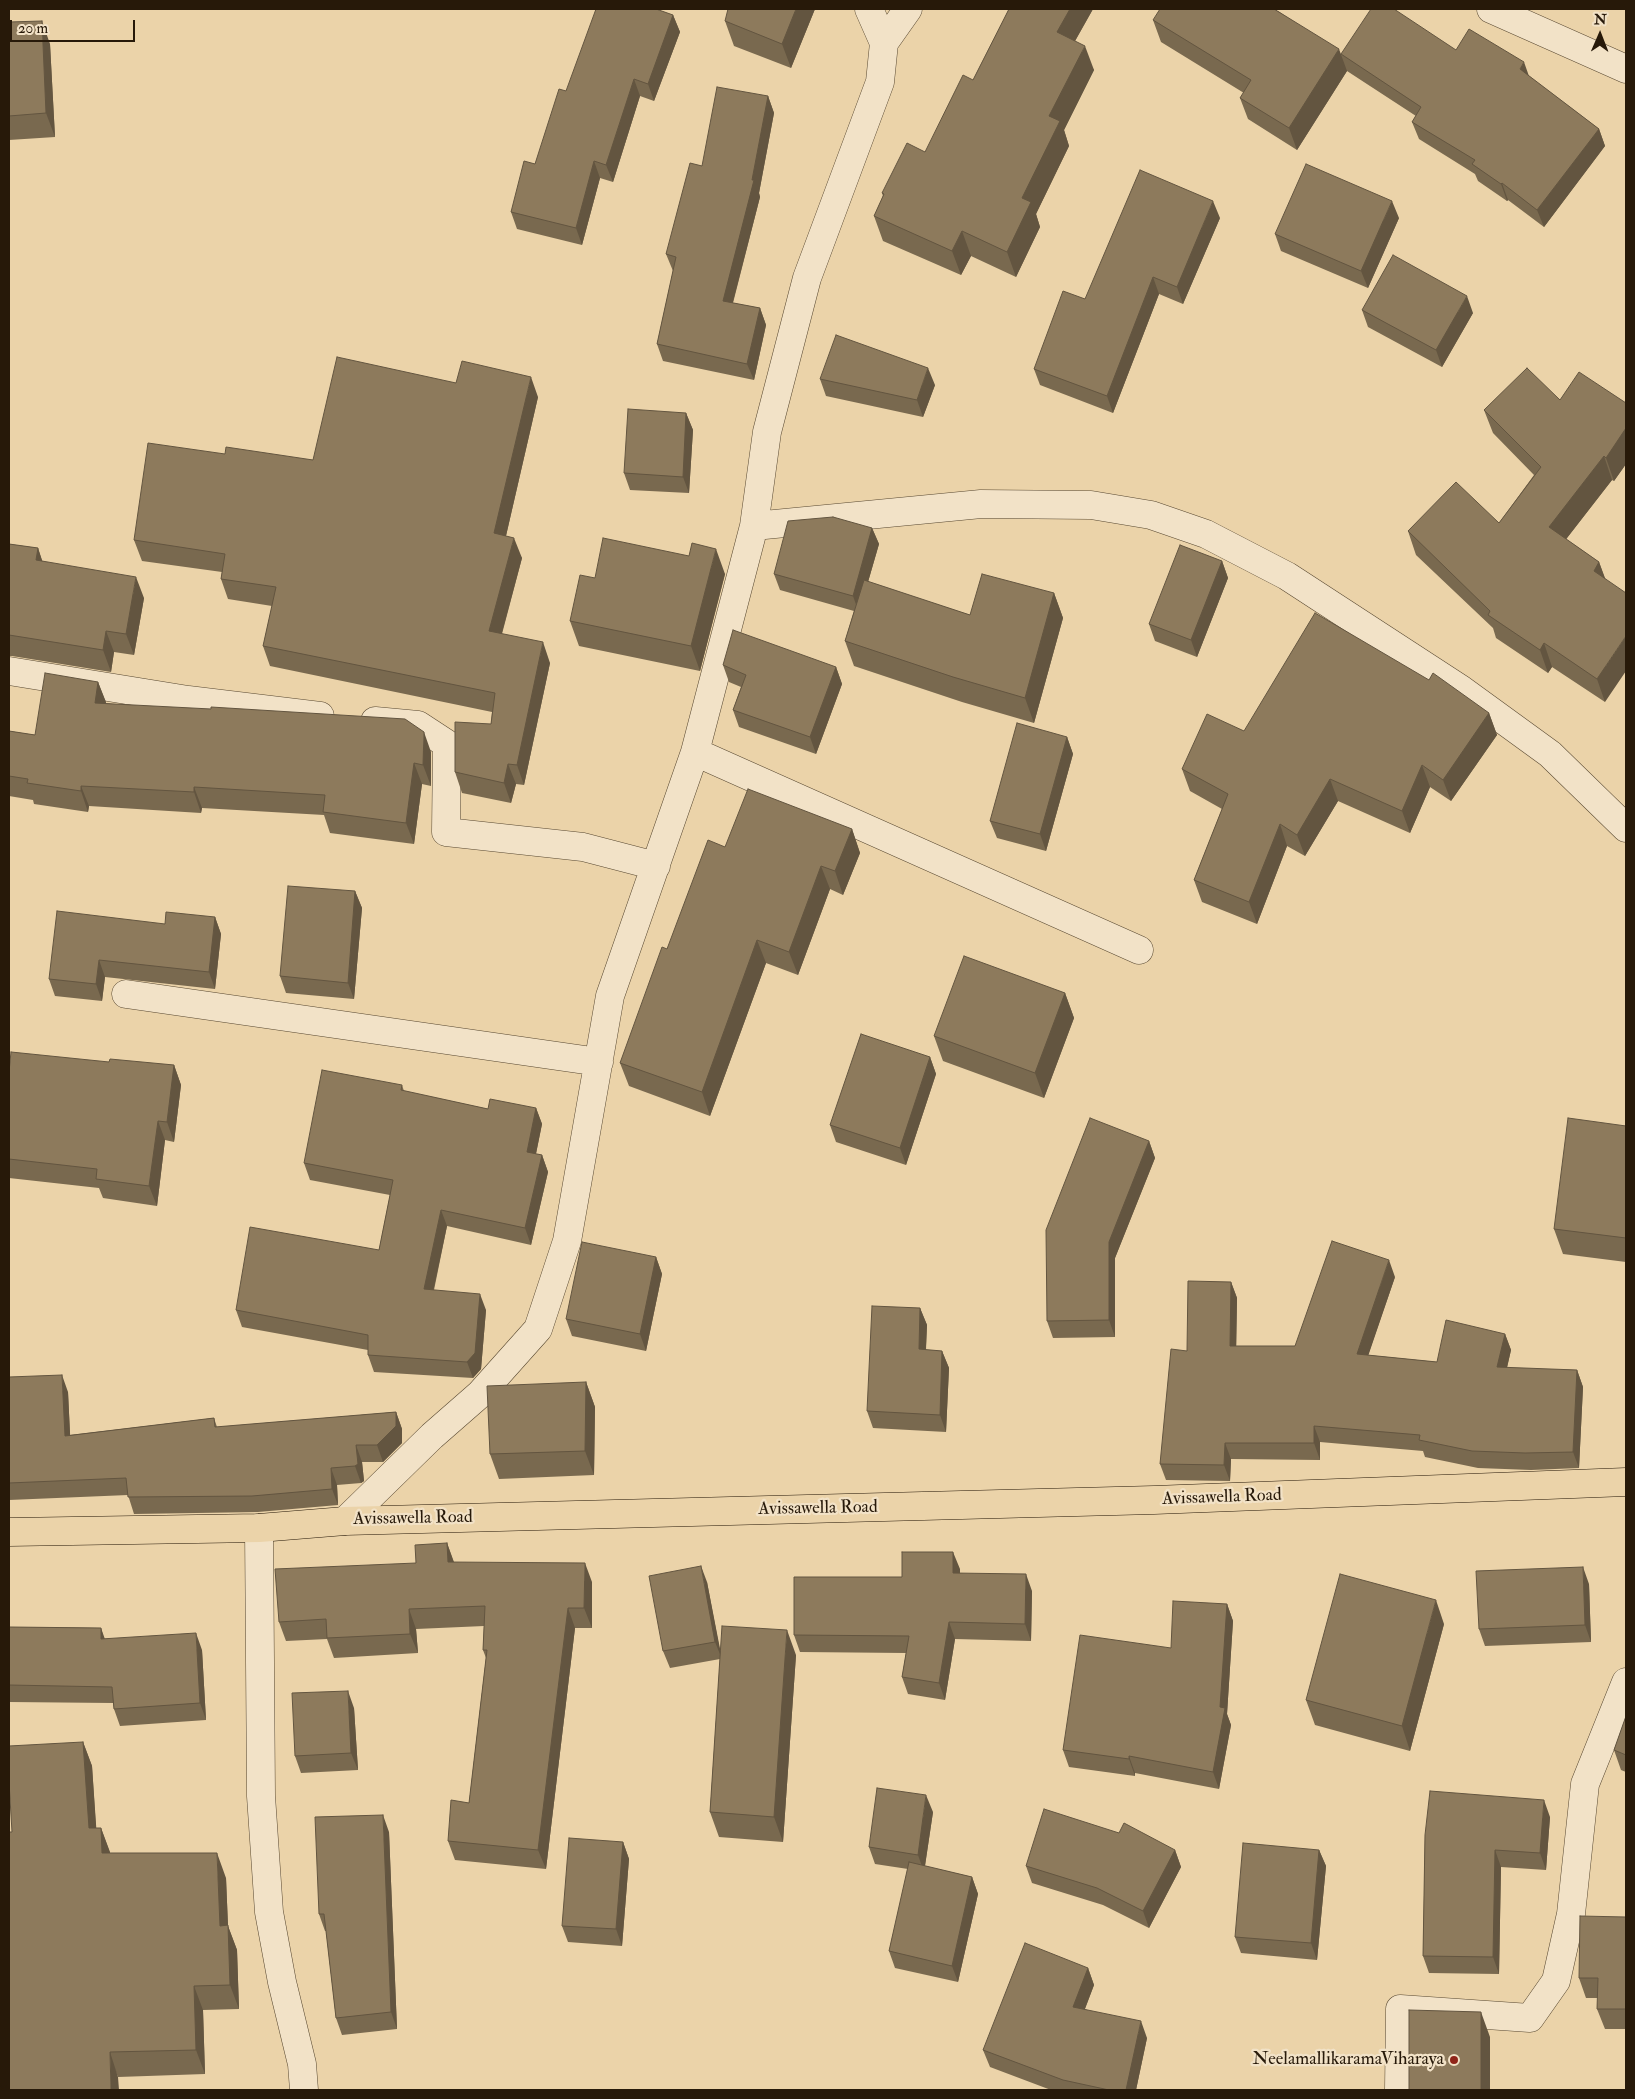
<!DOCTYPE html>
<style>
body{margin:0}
#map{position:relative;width:1635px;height:2099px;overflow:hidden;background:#ebd3a9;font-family:"IM FELL Double Pica",serif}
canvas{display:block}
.frame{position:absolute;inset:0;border:10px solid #271909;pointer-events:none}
.north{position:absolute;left:1575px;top:10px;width:50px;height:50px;-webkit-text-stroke:4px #f2e2c7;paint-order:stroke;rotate:1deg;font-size:14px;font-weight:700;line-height:20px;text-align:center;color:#271909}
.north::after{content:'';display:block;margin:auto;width:18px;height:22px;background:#271909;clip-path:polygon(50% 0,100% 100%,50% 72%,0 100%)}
.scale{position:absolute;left:10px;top:20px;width:125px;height:22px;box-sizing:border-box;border:2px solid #271909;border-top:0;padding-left:6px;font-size:15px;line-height:18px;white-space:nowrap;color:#271909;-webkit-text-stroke:4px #f2e2c7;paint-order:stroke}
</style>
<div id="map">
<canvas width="1635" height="2099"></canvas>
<div class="frame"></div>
<div class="north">N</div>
<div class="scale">20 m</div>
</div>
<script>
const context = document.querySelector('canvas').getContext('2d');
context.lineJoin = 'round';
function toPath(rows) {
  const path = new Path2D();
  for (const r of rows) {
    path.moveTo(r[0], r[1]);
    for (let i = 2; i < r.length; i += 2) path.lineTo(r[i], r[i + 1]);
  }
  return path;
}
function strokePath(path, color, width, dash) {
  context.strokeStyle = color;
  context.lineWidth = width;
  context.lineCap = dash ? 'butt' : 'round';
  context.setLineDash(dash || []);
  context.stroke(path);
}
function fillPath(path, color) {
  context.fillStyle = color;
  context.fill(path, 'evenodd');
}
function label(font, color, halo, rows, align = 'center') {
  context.font = font + ' "IM FELL Double Pica",serif';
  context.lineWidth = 4.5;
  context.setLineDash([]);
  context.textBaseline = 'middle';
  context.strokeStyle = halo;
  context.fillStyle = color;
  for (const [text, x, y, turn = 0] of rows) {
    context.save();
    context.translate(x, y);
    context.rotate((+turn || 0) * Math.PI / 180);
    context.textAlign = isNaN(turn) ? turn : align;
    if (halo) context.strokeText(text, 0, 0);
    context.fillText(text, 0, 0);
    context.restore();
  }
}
const minor = toPath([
 [1491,9,1626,69],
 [884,43,908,9],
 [754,526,981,504,1091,505,1151,515,1206,534,1287,576,1462,690,1550,754,1626,828],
 [9,671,188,700,320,716],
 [375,721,418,725,447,744,446,832,583,847,656,866],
 [695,752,1139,950],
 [126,994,599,1062],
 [345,1521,432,1436,480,1394,538,1329,567,1241,610,996,695,752,754,526,767,432,807,278,880,82,884,43,869,9],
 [1399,2090,1400,2009,1530,2018,1556,1981,1571,1914,1585,1784,1626,1682]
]);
const tertiary = toPath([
 [259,1528,261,1796,269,1912,282,1982,302,2064,304,2090]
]);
const primary = toPath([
 [9,1532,259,1528,345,1521,1154,1500,1626,1482]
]);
const wall = toPath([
 [815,9,791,68,734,46,725,21],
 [1009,9,1093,9,1075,41,1094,70,1064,130,1069,146,1036,214,1040,227,1016,277,971,256,961,275,883,241,874,216,883,196,882,193,925,152,973,80],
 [1278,11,1341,54,1456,50,1529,76,1599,129,1605,146,1544,227,1508,200,1507,201,1478,181,1475,174,1419,139,1412,122,1416,116,1347,71,1297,150,1248,119,1240,98,1244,93,1161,42,1153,20],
 [673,15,680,32,654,101,640,96,613,182,600,178,582,245,517,229,511,212,535,164,566,91],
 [9,22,50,44,55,137,9,140],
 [768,96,774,113,759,193,760,197,733,303,760,308,766,325,754,380,663,361,657,344,673,271,666,254,702,166],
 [1220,218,1183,304,1159,294,1113,413,1040,385,1034,369,1085,299],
 [1399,218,1368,288,1281,251,1275,234],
 [1362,310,1473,313,1442,367,1368,327],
 [820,379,935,385,923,417,826,396],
 [456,383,538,397,506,536,522,558,502,634,550,663,524,785,516,784,511,803,462,793,455,772,491,724,492,712,270,666,263,646,272,606,228,599,221,579,222,572,142,561,134,540,225,454,313,460],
 [1560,400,1626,403,1626,464,1614,481,1612,480,1566,539,1599,562,1605,579,1605,702,1552,667,1548,673,1496,638,1493,628,1416,555,1408,531,1499,523,1534,475,1493,433,1484,410],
 [686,413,693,430,689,493,630,490,624,473],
 [872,528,879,544,868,582,970,615,1054,593,1063,618,1034,723,962,702,854,666,845,641,854,611,780,590,774,574],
 [9,544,38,548,42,561,144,598,134,655,114,652,111,672,12,656,9,656],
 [689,556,725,574,700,671,579,646,570,621,595,578],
 [1222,561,1228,578,1197,657,1155,641,1149,624],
 [723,665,836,667,842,684,816,754,739,727,733,710,741,687,729,682],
 [1429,680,1489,713,1497,735,1451,801,1430,787,1410,833,1338,801,1305,856,1287,846,1257,924,1202,902,1194,880,1222,809,1190,791,1182,769,1244,731],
 [98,682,106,703,431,752,431,786,422,784,414,844,330,833,324,815,202,808,201,813,89,806,88,812,34,804,33,800,9,796,9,731,35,735],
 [1067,737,1073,754,1046,851,997,838,990,821],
 [852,829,860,853,843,895,830,889,798,975,766,963,710,1116,629,1086,620,1063,667,949,725,847],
 [355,891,362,908,354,999,286,993,280,976],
 [215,917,221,934,215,989,105,977,102,1001,55,996,49,979,165,924],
 [1065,993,1074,1018,1044,1098,943,1061,934,1036],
 [930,1057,936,1074,906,1165,836,1142,830,1125],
 [109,1062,174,1065,181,1085,174,1142,165,1140,157,1206,103,1198,99,1188,9,1178,9,1072],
 [402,1085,404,1091,488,1109,536,1108,542,1124,536,1154,542,1155,548,1172,531,1245,447,1226,434,1290,486,1310,481,1369,473,1378,374,1372,368,1355,368,1350,242,1327,236,1310,379,1250,390,1195,310,1180,304,1163],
 [1626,1126,1626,1262,1563,1254,1554,1229],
 [1149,1141,1155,1158,1115,1258,1115,1337,1053,1338,1047,1321],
 [656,1257,662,1274,646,1351,572,1336,566,1319],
 [1395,1277,1368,1355,1437,1362,1505,1334,1511,1350,1507,1368,1577,1370,1583,1387,1579,1468,1531,1470,1478,1468,1425,1457,1423,1451,1320,1442,1320,1460,1231,1459,1230,1481,1166,1480,1160,1464,1187,1351,1231,1282,1237,1298,1236,1346,1295,1346],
 [920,1308,927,1325,926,1350,942,1351,949,1368,946,1432,873,1428,867,1411],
 [9,1377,68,1392,70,1435,214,1418,217,1427,396,1412,402,1429,402,1443,383,1462,362,1462,364,1481,361,1483,337,1485,338,1505,258,1512,134,1514,128,1495,9,1500],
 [586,1382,595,1407,594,1475,499,1479,490,1454],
 [447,1543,454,1562,592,1582,592,1628,575,1628,546,1869,455,1860,448,1841,469,1803,486,1658,483,1650,484,1626,416,1629,418,1653,334,1658,327,1639,286,1641,279,1622,416,1563],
 [960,1569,960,1573,1032,1591,1031,1641,955,1639,945,1700,908,1694,902,1677,906,1653,800,1652,794,1635,902,1577],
 [707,1582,720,1651,796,1655,783,1842,719,1837,710,1812,720,1659,670,1668,663,1651],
 [1589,1584,1591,1642,1485,1646,1479,1629],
 [1227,1604,1233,1621,1227,1714,1231,1725,1219,1789,1135,1773,1135,1776,1069,1767,1063,1750,1171,1648],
 [1444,1624,1410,1751,1315,1725,1306,1700],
 [9,1627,101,1628,104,1639,202,1650,206,1720,120,1726,114,1709,113,1703,9,1702],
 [354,1708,358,1770,301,1773,295,1756],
 [1626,1716,1626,1772,1621,1770,1614,1750],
 [83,1742,92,1766,96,1828,101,1828,110,1853,226,1878,228,1926,237,1950,239,2009,203,2010,205,2074,118,2077,12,1832],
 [933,1812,925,1866,972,1877,978,1894,958,1982,895,1968,889,1951,908,1869,875,1864,869,1847],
 [1550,1817,1546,1870,1501,1867,1499,1974,1429,1973,1423,1956,1425,1835],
 [389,1832,397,2029,342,2035,336,2018,326,1931,325,1931,319,1914],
 [623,1842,629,1859,622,1946,568,1942,562,1926],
 [1175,1850,1181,1867,1149,1928,1103,1905,1032,1883,1026,1866],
 [1319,1850,1326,1866,1317,1960,1241,1953,1235,1937],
 [1626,1917,1626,2029,1605,2029,1597,2009,1598,1998,1586,1998,1579,1978],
 [1088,1968,1094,1985,1085,2009,1147,2038,1136,2090,1051,2090,990,2067,983,2050]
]);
const shadedWall = toPath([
 [796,9,815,9,791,68,782,44],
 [1070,9,1093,9,1066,57,1057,32],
 [673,15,680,32,654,101,648,84],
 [42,21,50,44,55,137,46,113],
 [1085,46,1094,70,1064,130,1069,146,1036,214,1040,227,1016,277,1007,252,1022,198,1049,116],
 [1339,49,1347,71,1297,150,1289,128],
 [1524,62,1530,79,1520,69],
 [634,79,640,96,613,182,606,165],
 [768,96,774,113,759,193,760,197,729,317,723,301,752,180],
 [1599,129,1605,146,1544,227,1537,210],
 [594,161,600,178,582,245,576,228],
 [1502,183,1508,200,1507,201,1501,184],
 [1213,201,1220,218,1183,304,1177,287],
 [1392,201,1399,218,1368,288,1361,271],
 [962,231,971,256,961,275,952,251],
 [1153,277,1159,294,1113,413,1107,396],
 [1467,296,1473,313,1442,367,1436,350],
 [760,308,766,325,754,380,747,364],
 [928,368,935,385,923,417,917,400],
 [531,377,538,397,502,553,494,533],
 [686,413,693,430,689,493,683,477],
 [1626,428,1626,464,1614,481,1606,458],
 [1604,456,1612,480,1557,551,1549,527],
 [872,528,879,544,859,613,853,596],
 [514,538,522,558,497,651,489,631],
 [38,548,45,569,36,560],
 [716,549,725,574,700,671,691,646],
 [1222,561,1228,578,1197,657,1191,640],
 [1599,562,1608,586,1594,571],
 [136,577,144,598,134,655,126,634],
 [1054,593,1063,618,1034,723,1025,698],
 [106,631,114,652,111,672,103,650],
 [1626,636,1626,671,1605,702,1597,679],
 [543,642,550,663,524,785,517,765],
 [1544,643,1552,667,1548,673,1540,650],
 [836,667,842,684,816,754,810,737],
 [98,682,106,702,102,723,95,703],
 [1489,713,1497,735,1451,801,1443,780],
 [424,732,431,752,431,786,423,765],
 [1067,737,1073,754,1046,851,1040,834],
 [414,763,422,784,414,844,406,823],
 [508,764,516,784,511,803,504,783],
 [1422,765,1430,787,1410,833,1402,811],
 [1330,779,1338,801,1305,856,1297,835],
 [81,786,89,806,88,812,81,791],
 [194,787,202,808,201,813,194,792],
 [1280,824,1287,846,1257,924,1249,902],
 [852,829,860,853,843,895,835,871],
 [821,866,830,889,798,975,789,952],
 [355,891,362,908,354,999,348,983],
 [215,917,221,934,215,989,209,972],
 [757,940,766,963,710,1116,702,1092],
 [99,960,105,977,102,1001,96,984],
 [1065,993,1074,1018,1044,1098,1035,1073],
 [930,1057,936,1074,906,1165,900,1148],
 [174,1065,181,1085,174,1142,167,1122],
 [536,1108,542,1124,533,1168,527,1152],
 [158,1121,165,1140,157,1206,149,1186],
 [1149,1141,1155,1158,1115,1258,1115,1337,1109,1320,1109,1242],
 [542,1155,548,1172,531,1245,525,1228],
 [441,1210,447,1226,430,1306,424,1289],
 [656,1257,662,1274,646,1351,640,1334],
 [1389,1260,1395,1277,1363,1371,1357,1354],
 [1231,1282,1237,1298,1236,1363,1230,1346],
 [480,1294,486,1310,481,1369,473,1378,467,1362],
 [920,1308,927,1325,925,1366,919,1349],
 [1505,1334,1511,1350,1503,1384,1497,1367],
 [942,1351,949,1368,946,1432,940,1415],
 [1577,1370,1583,1387,1579,1468,1573,1452],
 [62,1375,68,1392,71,1453,65,1436],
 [586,1382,595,1407,594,1475,585,1451],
 [396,1412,402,1429,402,1443,383,1462,377,1445],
 [1314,1426,1320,1442,1320,1460,1314,1443],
 [1225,1443,1231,1459,1230,1481,1224,1465],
 [356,1445,362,1462,364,1481,361,1483,355,1466],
 [331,1468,337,1485,338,1505,332,1489],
 [447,1543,454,1563,448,1562],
 [953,1552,960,1569,960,1590,953,1573],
 [585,1563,592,1582,592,1628,584,1608],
 [701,1566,707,1582,722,1659,715,1642],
 [1583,1567,1589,1584,1591,1642,1585,1625],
 [1026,1574,1032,1591,1031,1641,1025,1624],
 [1436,1600,1444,1624,1410,1751,1402,1726],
 [1227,1604,1233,1621,1227,1714,1231,1725,1219,1789,1213,1772,1220,1707],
 [568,1608,575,1628,546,1869,538,1850],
 [409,1609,416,1629,418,1653,410,1634],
 [949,1622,955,1639,945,1700,939,1683],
 [101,1628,107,1645,101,1639],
 [787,1630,796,1655,783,1842,774,1817],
 [196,1633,202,1650,206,1720,200,1703],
 [348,1691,354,1708,358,1770,351,1753],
 [83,1742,92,1766,98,1853,89,1828],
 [1129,1756,1135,1773,1135,1776,1129,1759],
 [926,1795,933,1812,924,1872,918,1855],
 [1544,1800,1550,1817,1546,1870,1540,1853],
 [383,1815,389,1832,397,2029,391,2012],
 [101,1828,110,1852,111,1878,102,1853],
 [623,1842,629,1859,622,1946,616,1929],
 [1175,1850,1181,1867,1149,1928,1143,1911],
 [1319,1850,1326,1866,1317,1960,1311,1943],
 [1495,1850,1501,1867,1499,1974,1493,1957],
 [217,1853,226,1878,228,1926,237,1950,239,2009,230,1985,220,1926],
 [972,1877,978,1894,958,1982,952,1966],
 [1088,1968,1094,1985,1079,2024,1073,2007],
 [194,1986,203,2010,205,2074,196,2050],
 [1481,2012,1490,2037,1490,2090,1481,2090],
 [1141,2021,1147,2038,1136,2090,1126,2090],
 [110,2052,118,2077,119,2090,111,2090]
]);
const building = toPath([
 [596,9,656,9,673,15,648,84,634,79,606,165,594,161,576,228,511,212,524,161,535,164,559,89,566,91,596,9],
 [728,9,796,9,782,44,725,21,728,9],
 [1009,9,1070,9,1057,32,1085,46,1049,116,1060,121,1022,198,1031,202,1007,252,962,231,952,251,874,216,884,194,882,193,907,143,925,152,963,75,973,80,1009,9],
 [1160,9,1274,9,1339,49,1289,128,1240,98,1251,80,1153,20,1160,9],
 [1371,9,1394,9,1456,50,1469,29,1524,62,1520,69,1599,129,1537,210,1502,183,1501,184,1472,164,1475,160,1412,122,1421,107,1341,54,1371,9],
 [42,21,46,113,9,116,9,22,42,21],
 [717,87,768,96,752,180,754,180,723,301,760,308,747,364,657,344,676,257,666,254,690,163,702,166,717,87],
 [1306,164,1392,201,1361,271,1275,234,1306,164],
 [1140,170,1213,201,1177,287,1153,277,1107,396,1034,369,1063,291,1085,299,1140,170],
 [1393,255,1467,296,1436,350,1362,310,1393,255],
 [836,335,928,368,917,400,820,379,836,335],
 [337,357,456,383,462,361,531,377,494,533,514,538,489,631,543,642,517,765,508,764,504,783,455,772,455,722,491,724,495,693,263,646,276,587,221,579,225,554,134,540,148,443,225,454,226,447,313,460,337,357],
 [1527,368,1560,400,1579,372,1626,403,1626,428,1606,458,1604,456,1549,527,1599,562,1594,571,1626,593,1626,636,1597,679,1544,643,1540,650,1488,615,1490,611,1408,531,1456,482,1499,523,1541,467,1484,410,1527,368],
 [628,409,686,413,683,477,624,473,628,409],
 [833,517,872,528,853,596,774,574,788,521,833,517],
 [603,538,689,556,692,543,716,549,691,646,570,621,580,575,595,578,603,538],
 [9,544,38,548,36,560,136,577,126,634,106,631,103,650,9,635,9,544],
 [1180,545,1222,561,1191,640,1149,624,1180,545],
 [982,574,1054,593,1025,698,953,677,845,641,864,580,970,615,982,574],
 [1315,613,1429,680,1433,673,1489,713,1443,780,1422,765,1402,811,1330,779,1297,835,1280,824,1249,902,1194,880,1228,794,1182,769,1207,714,1244,731,1315,613],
 [733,630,836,667,810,737,733,710,746,675,723,665,733,630],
 [45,673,98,682,95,703,211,709,211,707,405,719,424,732,423,765,414,763,406,823,323,812,325,795,194,787,194,792,81,786,81,791,27,783,28,779,9,776,9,731,35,735,45,673],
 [1017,723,1067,737,1040,834,990,821,1017,723],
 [748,789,852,829,835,871,821,866,789,952,757,940,702,1092,620,1063,662,947,667,949,708,840,725,847,748,789],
 [288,886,355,891,348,983,280,976,288,886],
 [57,911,165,924,166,912,215,917,209,972,99,960,96,984,49,979,57,911],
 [964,956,1065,993,1035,1073,934,1036,964,956],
 [861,1034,930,1057,900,1148,830,1125,861,1034],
 [11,1052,109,1062,110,1059,174,1065,167,1122,158,1121,149,1186,96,1179,97,1169,9,1159,9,1072,11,1052],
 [322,1070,402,1085,401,1090,488,1109,490,1099,536,1108,527,1152,542,1155,525,1228,441,1210,424,1289,480,1294,475,1353,467,1362,368,1355,368,1335,236,1310,250,1227,379,1250,393,1180,304,1163,322,1070],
 [1090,1118,1149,1141,1109,1242,1109,1320,1047,1321,1046,1230,1090,1118],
 [1568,1118,1626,1126,1626,1238,1554,1229,1568,1118],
 [1332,1241,1389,1260,1357,1354,1437,1362,1446,1320,1505,1334,1497,1367,1577,1370,1573,1452,1525,1453,1472,1451,1419,1440,1420,1435,1314,1426,1314,1443,1225,1443,1224,1465,1160,1464,1171,1349,1187,1351,1188,1281,1231,1282,1230,1346,1295,1346,1332,1241],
 [582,1242,656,1257,640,1334,566,1319,582,1242],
 [872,1306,920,1308,919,1349,942,1351,940,1415,867,1411,872,1306],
 [62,1375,65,1436,214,1418,215,1427,396,1412,396,1426,377,1445,356,1445,358,1464,355,1466,331,1468,332,1489,252,1496,128,1497,126,1478,9,1483,9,1377,62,1375],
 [586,1382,585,1451,490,1454,487,1386,586,1382],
 [447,1543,448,1562,585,1563,584,1608,568,1608,538,1850,448,1841,451,1800,469,1803,487,1650,483,1650,485,1606,409,1609,410,1634,327,1638,326,1619,279,1622,275,1569,416,1563,415,1545,447,1543],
 [902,1552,953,1552,953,1573,1026,1574,1025,1624,949,1622,939,1683,902,1677,909,1636,794,1635,794,1577,902,1577,902,1552],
 [701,1566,715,1642,663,1651,649,1576,701,1566],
 [1583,1567,1585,1625,1479,1629,1476,1571,1583,1567],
 [1340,1574,1436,1600,1402,1726,1306,1700,1340,1574],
 [1173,1601,1227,1604,1220,1707,1225,1708,1213,1772,1129,1756,1129,1759,1063,1750,1080,1635,1171,1648,1173,1601],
 [722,1626,787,1630,774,1817,710,1812,722,1626],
 [9,1627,101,1628,101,1639,196,1633,200,1703,114,1709,112,1687,9,1685,9,1627],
 [348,1691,351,1753,295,1756,292,1693,348,1691],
 [1626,1716,1626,1755,1614,1750,1626,1716],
 [83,1742,89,1828,101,1828,102,1853,217,1853,220,1926,228,1925,230,1985,194,1986,196,2050,110,2052,111,2090,9,2090,9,1832,12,1832,9,1782,9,1746,83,1742],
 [877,1788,926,1795,918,1855,869,1847,877,1788],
 [1430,1791,1544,1800,1540,1853,1495,1850,1493,1957,1423,1956,1425,1835,1430,1791],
 [1044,1809,1119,1833,1124,1823,1175,1850,1143,1911,1097,1888,1026,1866,1044,1809],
 [383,1815,391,2012,336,2018,324,1914,319,1914,315,1817,383,1815],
 [569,1838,623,1842,616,1929,562,1926,569,1838],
 [1243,1843,1319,1850,1311,1943,1235,1937,1243,1843],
 [909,1862,972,1877,952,1966,889,1951,909,1862],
 [1580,1916,1626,1917,1626,2009,1597,2009,1598,1978,1579,1978,1580,1916],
 [1025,1943,1088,1968,1073,2007,1141,2021,1126,2090,1109,2090,1063,2080,983,2050,1025,1943],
 [1409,2010,1481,2012,1481,2090,1409,2090,1409,2010]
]);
const markers = [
 [1454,2060,5,"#8f2418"]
];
const streetNames = [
 ["Avissawella Road",1222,1498,-2],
 ["Avissawella Road",818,1509,-1],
 ["Avissawella Road",413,1519,-1]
];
const poiNames = [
 ["NeelamallikaramaViharaya",1444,2060]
];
strokePath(minor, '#584831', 29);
strokePath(tertiary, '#584831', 29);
strokePath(primary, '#271909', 29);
strokePath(minor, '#f2e2c7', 28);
strokePath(tertiary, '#f2e2c7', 28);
strokePath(primary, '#ebd3a9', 28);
fillPath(wall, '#79694f');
fillPath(shadedWall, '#635540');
fillPath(building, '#8d7a5c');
strokePath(building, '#635540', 1);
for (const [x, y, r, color] of markers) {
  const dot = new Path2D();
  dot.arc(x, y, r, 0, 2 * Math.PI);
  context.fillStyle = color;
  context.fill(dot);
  strokePath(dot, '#f2e2c7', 2);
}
label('18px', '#271909', '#f2e2c7', streetNames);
label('18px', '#271909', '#f2e2c7', poiNames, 'right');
</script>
